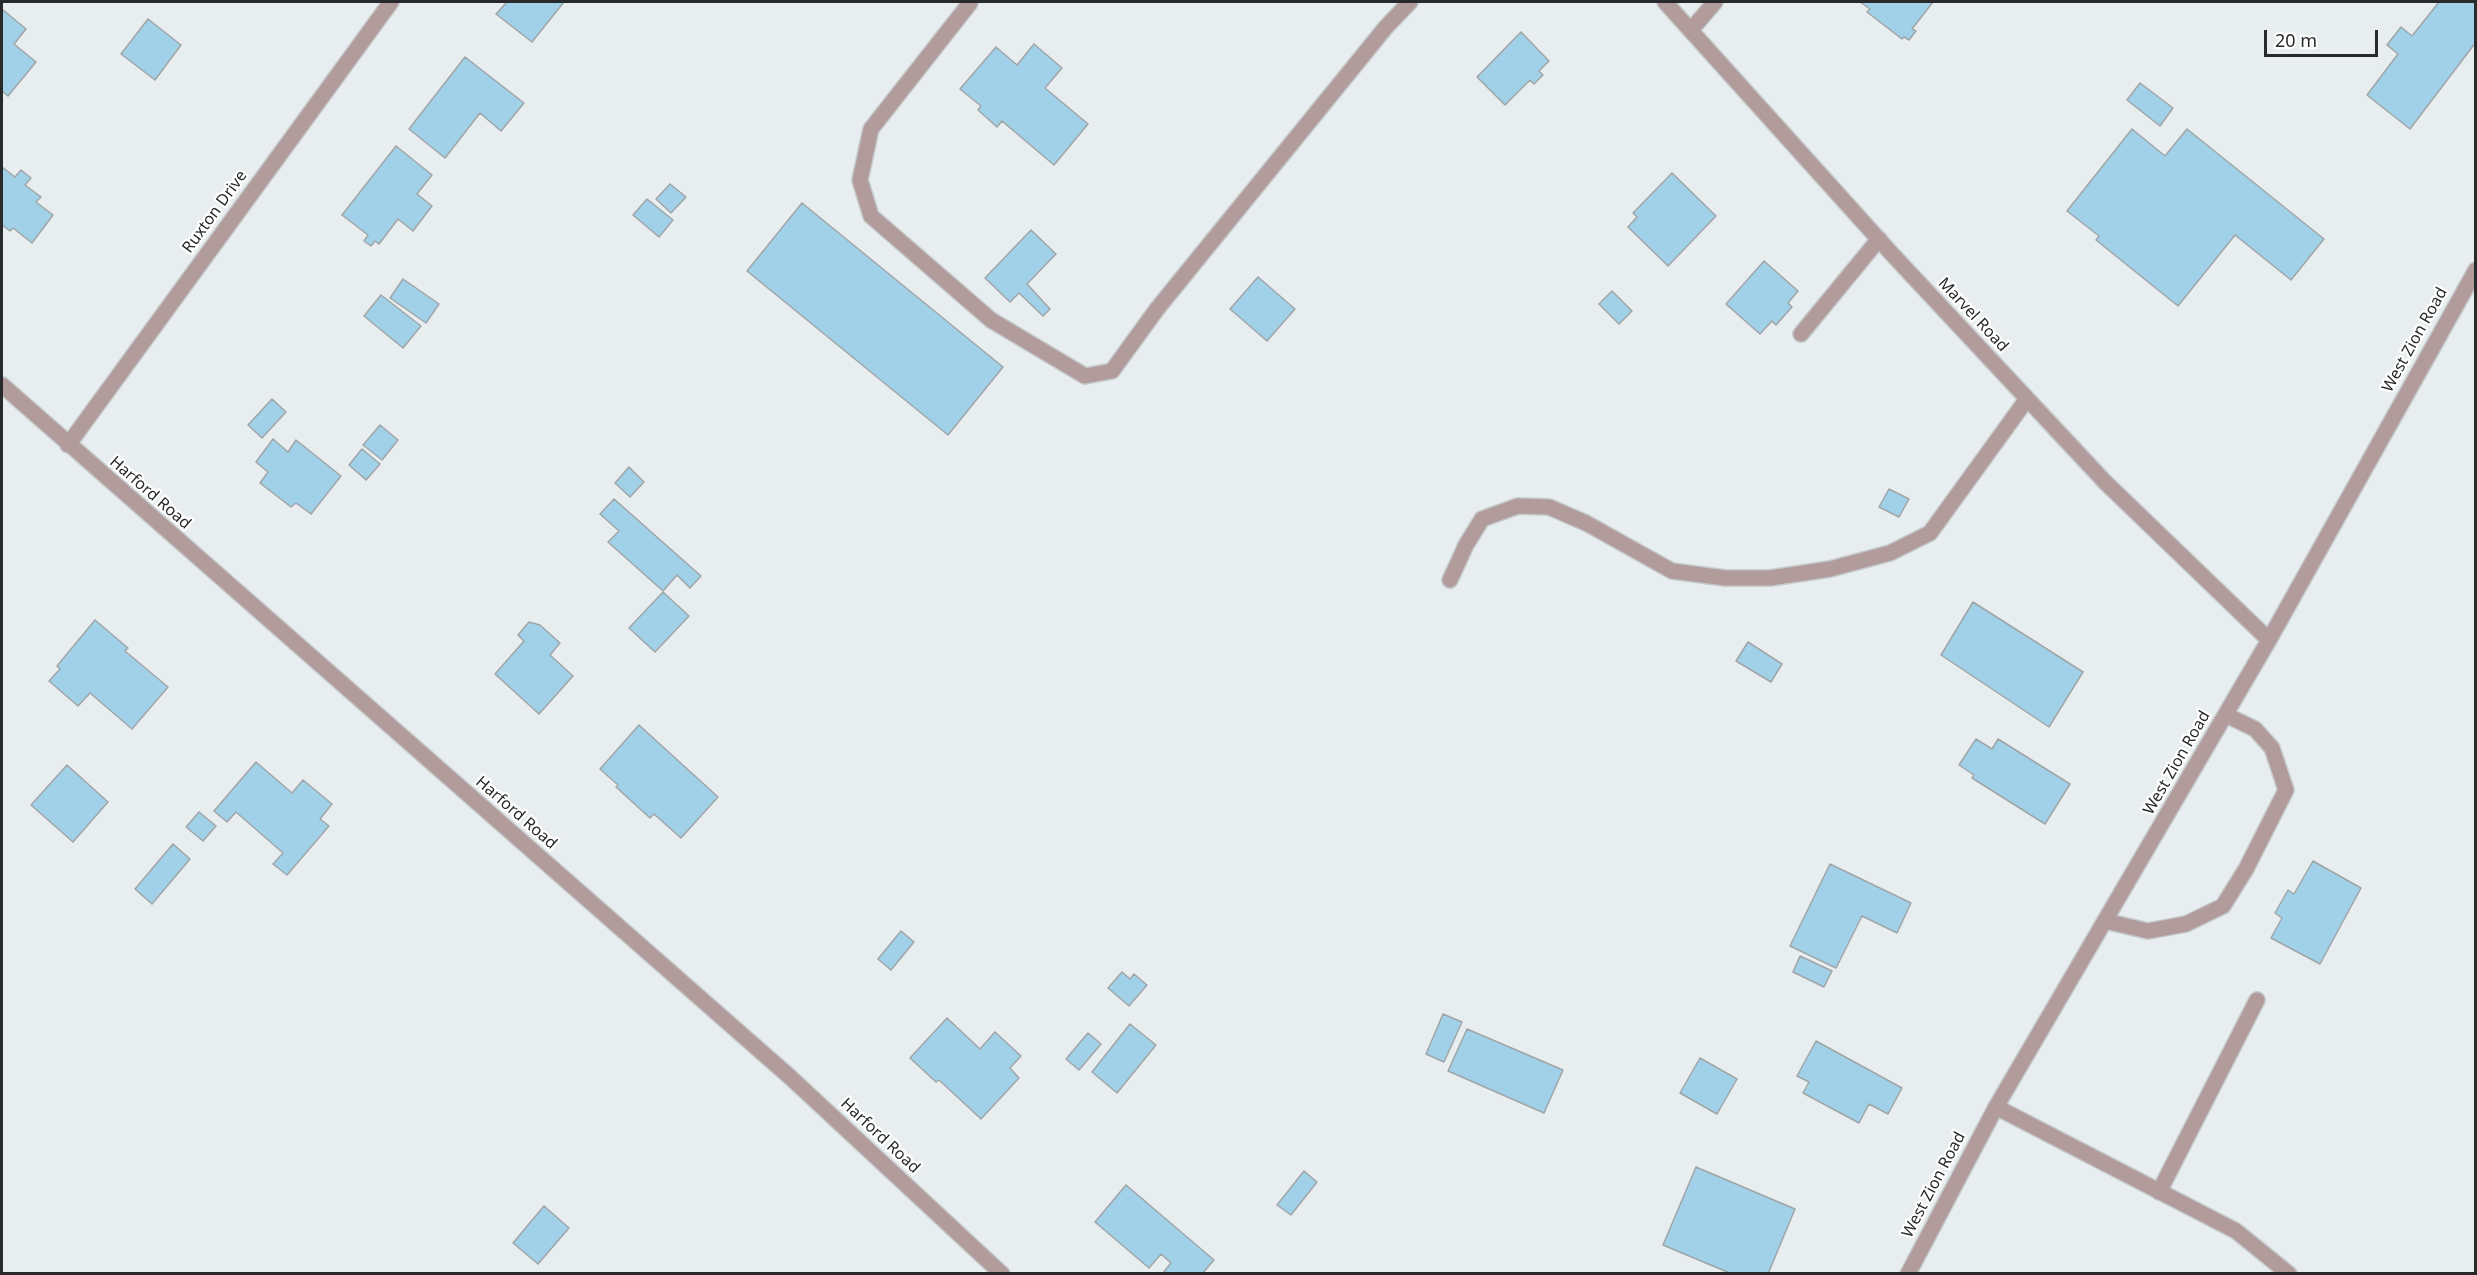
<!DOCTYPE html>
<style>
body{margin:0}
#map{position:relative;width:2477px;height:1275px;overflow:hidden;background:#e8edef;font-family:"Noto Sans",sans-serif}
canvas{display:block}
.frame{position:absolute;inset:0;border:3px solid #28292a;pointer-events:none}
.scale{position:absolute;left:2264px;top:30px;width:114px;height:27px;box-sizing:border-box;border:3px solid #28292a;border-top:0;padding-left:8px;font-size:18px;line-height:21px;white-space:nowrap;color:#28292a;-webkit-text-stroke:4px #fff;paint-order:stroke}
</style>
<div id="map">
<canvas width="2477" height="1275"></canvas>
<div class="frame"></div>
<div class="scale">20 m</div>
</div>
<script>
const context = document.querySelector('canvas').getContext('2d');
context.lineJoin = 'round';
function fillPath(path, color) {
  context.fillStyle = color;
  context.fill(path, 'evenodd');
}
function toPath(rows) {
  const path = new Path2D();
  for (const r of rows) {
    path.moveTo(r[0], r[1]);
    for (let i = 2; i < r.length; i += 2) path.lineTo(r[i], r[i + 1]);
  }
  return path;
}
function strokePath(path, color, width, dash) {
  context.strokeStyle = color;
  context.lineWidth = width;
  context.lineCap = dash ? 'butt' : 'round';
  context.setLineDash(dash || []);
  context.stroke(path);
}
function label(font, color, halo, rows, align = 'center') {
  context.font = font + ' "Noto Sans",sans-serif';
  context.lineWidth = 4.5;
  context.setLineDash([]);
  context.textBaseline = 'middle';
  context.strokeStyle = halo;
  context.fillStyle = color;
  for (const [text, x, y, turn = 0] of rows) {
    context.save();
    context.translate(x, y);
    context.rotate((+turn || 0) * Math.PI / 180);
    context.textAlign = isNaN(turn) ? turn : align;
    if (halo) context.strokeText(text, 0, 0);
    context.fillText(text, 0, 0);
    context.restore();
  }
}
const building = toPath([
 [507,2,564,2,532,42,496,14,507,2],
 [1860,2,1933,2,1912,29,1916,31,1909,40,1904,37,1902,39,1867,12,1870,9,1860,2],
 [2439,2,2476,2,2476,42,2410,129,2367,95,2398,54,2387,45,2401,27,2412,36,2439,2],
 [2,9,26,29,14,44,36,62,8,96,2,91,2,9],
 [148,19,181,45,155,80,121,54,148,19],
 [1521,32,1549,61,1539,71,1543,75,1534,84,1530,80,1505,105,1477,77,1521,32],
 [1034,44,1062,68,1045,88,1088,124,1054,165,1002,121,997,127,978,110,981,106,960,89,996,47,1017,65,1034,44],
 [465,57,524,103,501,131,480,113,445,158,409,129,465,57],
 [2140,83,2173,108,2160,126,2127,100,2140,83],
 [2132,129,2165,156,2187,129,2324,239,2291,280,2235,235,2178,306,2096,240,2099,236,2067,211,2132,129],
 [396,146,432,175,417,194,432,206,413,231,398,219,379,244,375,241,371,246,364,241,368,235,342,215,396,146],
 [2,167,15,177,21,170,31,178,25,185,41,197,36,202,53,215,32,243,13,228,10,231,2,225,2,167],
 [1672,173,1716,216,1668,266,1628,227,1637,217,1633,213,1672,173],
 [670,184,686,197,671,213,656,199,670,184],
 [647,199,673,220,659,237,633,215,647,199],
 [802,203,1003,367,948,435,747,271,802,203],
 [1031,230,1056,254,1027,284,1050,309,1043,316,1019,293,1010,302,985,278,1031,230],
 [1764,261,1798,291,1788,303,1792,307,1776,325,1772,321,1760,334,1726,304,1764,261],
 [1258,277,1295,309,1267,341,1230,309,1258,277],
 [403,279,439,304,426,323,390,298,403,279],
 [1612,291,1632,311,1619,324,1599,304,1612,291],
 [381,295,421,326,403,348,364,316,381,295],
 [272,399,286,412,262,438,248,425,272,399],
 [380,425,398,440,382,460,363,445,380,425],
 [273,439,288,452,296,440,341,476,311,514,296,503,291,507,260,483,268,472,256,462,273,439],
 [362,449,380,464,366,480,349,465,362,449],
 [629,467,644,482,630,497,615,483,629,467],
 [1889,489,1909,499,1899,517,1879,507,1889,489],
 [614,499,701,576,690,588,677,575,663,591,608,542,619,531,600,514,614,499],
 [663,592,689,616,655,652,629,628,663,592],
 [1973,602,2083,672,2049,727,1941,655,1973,602],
 [95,620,128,648,125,651,168,687,132,729,90,693,78,706,49,681,60,669,57,666,95,620],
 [529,622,540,625,560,643,550,655,573,676,539,714,495,674,524,641,518,635,529,622],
 [1748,642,1782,664,1771,682,1736,661,1748,642],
 [639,725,718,797,681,838,654,814,650,818,616,787,618,785,600,769,639,725],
 [1976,739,1992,749,1998,739,2070,784,2045,824,1972,778,1974,775,1959,765,1976,739],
 [256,762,292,793,303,780,332,804,320,819,329,826,287,875,273,864,283,853,236,812,227,822,214,811,256,762],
 [67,765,108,802,73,842,31,805,67,765],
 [199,812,216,826,203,841,186,827,199,812],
 [173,844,190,859,152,904,135,889,173,844],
 [2313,861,2361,888,2320,964,2271,938,2282,918,2275,913,2288,890,2294,894,2313,861],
 [1830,864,1911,903,1897,933,1862,916,1836,968,1790,946,1830,864],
 [901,931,914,942,891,970,878,959,901,931],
 [1800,956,1832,971,1824,987,1793,972,1800,956],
 [1122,972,1130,979,1134,974,1147,985,1129,1006,1108,988,1122,972],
 [1443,1014,1462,1022,1444,1062,1426,1054,1443,1014],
 [947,1018,980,1049,995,1032,1021,1056,1010,1068,1019,1078,981,1119,939,1080,936,1082,910,1058,947,1018],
 [1130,1024,1156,1045,1117,1093,1092,1072,1130,1024],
 [1467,1029,1563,1070,1544,1113,1448,1071,1467,1029],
 [1088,1033,1101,1044,1079,1070,1066,1059,1088,1033],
 [1816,1041,1902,1088,1888,1114,1869,1104,1859,1123,1803,1093,1809,1082,1797,1076,1816,1041],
 [1700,1058,1737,1079,1717,1114,1680,1093,1700,1058],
 [1696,1167,1795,1209,1768,1274,1732,1274,1663,1245,1696,1167],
 [1304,1171,1317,1182,1291,1215,1277,1205,1304,1171],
 [1126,1185,1214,1260,1202,1274,1162,1274,1171,1263,1161,1254,1149,1268,1095,1222,1126,1185],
 [544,1206,569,1228,538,1264,513,1243,544,1206]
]);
const lane = toPath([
 [1801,334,1879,239],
 [1450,580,1466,545,1482,519,1518,506,1549,507,1586,523,1672,571,1725,578,1770,578,1830,569,1890,553,1930,533,2027,399],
 [2105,921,2148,931,2186,924,2223,906,2246,869,2286,790,2272,748,2255,729,2226,715],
 [1996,1107,2236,1231,2289,1274],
 [2159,1192,2257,1000]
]);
const street = toPath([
 [1665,2,1891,253,2105,482,2269,640],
 [970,3,871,129,860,180,871,216,991,320,1085,376,1112,371,1157,309,1386,27,1410,2],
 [1691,30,1715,2],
 [2,385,790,1077,1002,1274],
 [68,445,391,2],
 [1908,1274,1996,1107,2269,640,2476,270]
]);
const streetNames = [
 ["Ruxton Drive",215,212,-54],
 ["Marvel Road",1973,315,47],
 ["West Zion Road",2415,340,-61],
 ["Harford Road",150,493,41],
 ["West Zion Road",2177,763,-60],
 ["Harford Road",516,813,41],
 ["Harford Road",880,1136,43],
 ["West Zion Road",1934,1185,-62]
];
fillPath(building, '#a0d1e8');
strokePath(building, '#a0a5a7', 1.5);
strokePath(lane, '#c5cacc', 18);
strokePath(street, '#c5cacc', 18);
strokePath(lane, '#b29b9b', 15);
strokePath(street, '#b29b9b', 15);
label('16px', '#28292a', '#fff', streetNames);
</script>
